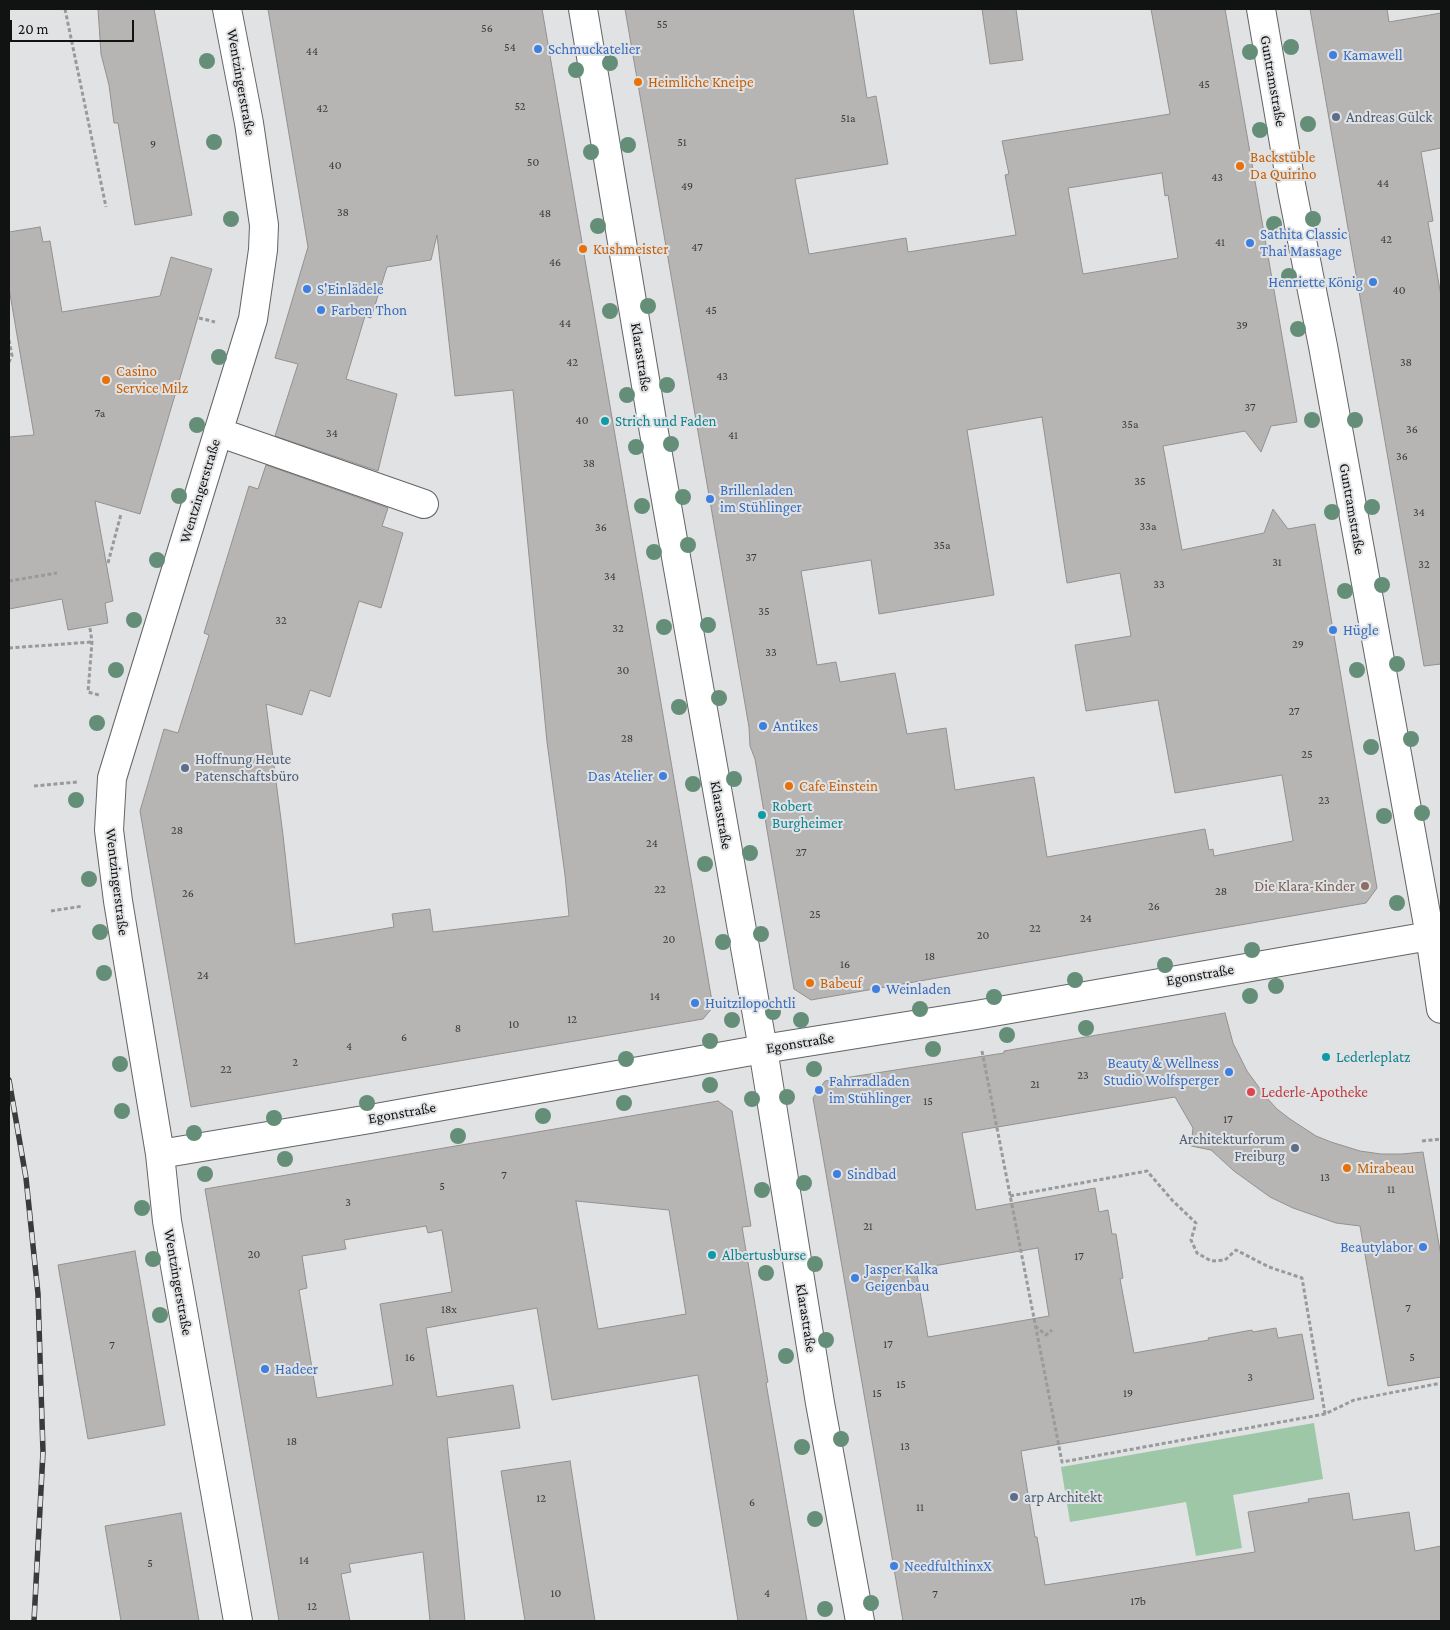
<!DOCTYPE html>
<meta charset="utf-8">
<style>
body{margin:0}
#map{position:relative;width:1450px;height:1630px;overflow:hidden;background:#e1e2e4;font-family:"Crimson Pro",serif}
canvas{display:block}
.frame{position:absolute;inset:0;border:10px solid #111212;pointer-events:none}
.scale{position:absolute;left:10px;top:20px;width:124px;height:22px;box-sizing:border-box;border:2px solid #111212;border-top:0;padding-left:6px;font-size:15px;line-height:18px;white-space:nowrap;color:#111212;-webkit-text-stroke:4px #e1e2e4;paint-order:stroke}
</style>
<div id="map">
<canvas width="1450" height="1630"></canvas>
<div class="frame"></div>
<div class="scale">20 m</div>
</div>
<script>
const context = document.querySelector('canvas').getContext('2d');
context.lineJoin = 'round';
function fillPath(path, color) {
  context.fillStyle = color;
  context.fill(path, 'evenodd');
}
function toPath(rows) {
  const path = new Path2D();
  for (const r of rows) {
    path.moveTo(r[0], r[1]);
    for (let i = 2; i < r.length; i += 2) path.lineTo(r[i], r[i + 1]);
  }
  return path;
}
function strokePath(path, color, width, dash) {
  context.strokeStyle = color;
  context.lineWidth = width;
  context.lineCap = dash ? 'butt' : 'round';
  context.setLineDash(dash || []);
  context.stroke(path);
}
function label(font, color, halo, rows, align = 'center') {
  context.font = font + ' "Crimson Pro",serif';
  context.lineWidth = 4;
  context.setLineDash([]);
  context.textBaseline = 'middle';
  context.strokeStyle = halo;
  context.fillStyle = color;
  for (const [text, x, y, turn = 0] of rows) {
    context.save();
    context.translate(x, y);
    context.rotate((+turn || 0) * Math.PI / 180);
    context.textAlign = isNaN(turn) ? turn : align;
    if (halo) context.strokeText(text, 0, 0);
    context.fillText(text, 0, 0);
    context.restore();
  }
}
const green = toPath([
 [1314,1423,1323,1479,1233,1495,1242,1548,1196,1556,1186,1502,1070,1522,1061,1467]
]);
const building = toPath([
 [98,9,154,9,192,215,135,225,118,123,114,123,109,85,101,54,98,9],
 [268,9,542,9,713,1007,703,1019,191,1107,140,811,164,729,178,733,209,635,204,633,249,486,258,489,266,465,388,508,382,526,403,533,381,608,359,601,330,697,310,690,302,715,266,704,283,835,295,944,394,927,392,914,430,909,433,932,569,916,565,875,547,742,513,390,455,396,437,235,431,260,387,267,371,318,365,316,346,379,397,394,378,471,275,436,298,364,275,358,308,247,268,9],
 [625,9,853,9,867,98,876,96,888,164,795,179,809,254,906,238,908,252,1016,235,1005,175,1009,174,1002,141,1170,114,1151,9,1225,9,1297,422,1271,426,1261,452,1245,431,1163,446,1182,550,1264,533,1273,509,1288,529,1315,524,1377,888,1366,903,811,1000,794,989,755,759,750,746,749,727,625,9],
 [1162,173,1165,196,1168,195,1178,258,1083,274,1068,188,1162,173],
 [1042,417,1067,583,1120,573,1131,636,1075,645,1086,711,1158,700,1175,793,1282,775,1293,841,1214,856,1213,849,1209,850,1205,829,1047,857,1034,777,955,790,946,728,907,734,895,673,840,682,836,662,817,665,801,571,871,560,879,614,994,595,967,430,1042,417],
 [982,9,1016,9,1023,60,990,64,982,9],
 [1310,9,1387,9,1389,22,1441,13,1441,148,1421,152,1433,221,1428,222,1441,296,1441,664,1424,666,1310,9],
 [40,227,43,242,50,241,62,312,160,296,171,257,212,269,140,514,95,501,113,601,105,603,108,623,68,630,62,599,9,609,9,437,34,435,9,288,9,232,40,227],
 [1225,1013,1233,1043,1247,1071,1266,1097,1277,1109,1290,1119,1316,1136,1331,1142,1360,1151,1381,1154,1402,1154,1423,1152,1441,1256,1441,1377,1388,1386,1360,1226,1336,1223,1293,1208,1270,1197,1234,1171,1211,1150,1191,1146,1193,1128,1175,1097,962,1133,976,1210,1095,1188,1099,1212,1108,1210,1112,1234,1116,1234,1123,1278,1120,1279,1134,1353,1209,1340,1208,1338,1252,1330,1253,1332,1276,1328,1278,1338,1302,1334,1314,1399,1021,1451,1035,1537,1037,1537,1045,1585,1255,1552,1248,1512,1309,1502,1308,1499,1349,1493,1353,1520,1409,1512,1415,1551,1441,1546,1441,1621,903,1621,813,1098,825,1081,1004,1053,1004,1051,1225,1013],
 [1038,1248,1049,1316,928,1337,916,1269,1038,1248],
 [718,1101,732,1111,751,1226,742,1227,768,1382,766,1383,807,1621,738,1621,698,1375,552,1400,537,1308,426,1328,437,1397,513,1385,520,1428,447,1438,465,1621,430,1621,423,1552,349,1564,351,1572,341,1574,350,1621,279,1621,205,1189,718,1101],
 [576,1201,669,1210,686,1314,598,1329,576,1201],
 [426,1226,428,1233,442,1230,452,1292,380,1304,393,1385,317,1398,299,1290,307,1288,302,1256,346,1249,344,1240,426,1226],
 [135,1251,165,1425,88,1439,58,1265,135,1251],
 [570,1461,595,1621,525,1621,501,1471,570,1461],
 [181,1513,199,1621,121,1621,105,1526,181,1513]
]);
const path = toPath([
 [65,9,106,207],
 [199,318,215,322],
 [9,340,12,356,9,362],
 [108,563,121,514],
 [9,581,57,573],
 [90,628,92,642,88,692,99,695],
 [9,648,92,642],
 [34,786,77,782],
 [51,911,83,906],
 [982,1051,1062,1462,1325,1414,1354,1400,1441,1383],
 [1422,1141,1441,1139],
 [1010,1196,1147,1171,1172,1200,1196,1223,1191,1240,1197,1253,1211,1261,1225,1260,1236,1250,1269,1267,1302,1278,1325,1414],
 [1035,1326,1046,1335,1052,1330]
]);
const minor = toPath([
 [227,9,249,123,264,225,263,250,253,319,112,778,109,830,118,901,160,1154,167,1221,238,1621],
 [583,9,652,421,763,1049,820,1403,860,1621],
 [1261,9,1292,190,1323,346,1430,936,1441,1009],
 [218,432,424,504],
 [160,1154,370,1119,763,1049,976,1015,1441,934]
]);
const rail = toPath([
 [9,1080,26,1178,38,1294,43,1452,34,1621]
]);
const trees = [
 [1291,47],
 [1250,52],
 [207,61],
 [610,63],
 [576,70],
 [1308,124],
 [1260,130],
 [214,142],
 [628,145],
 [591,152],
 [231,219],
 [1313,219],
 [1274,224],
 [598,226],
 [1289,276],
 [648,306],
 [610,311],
 [1298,329],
 [219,357],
 [667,385],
 [627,395],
 [1312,420],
 [1355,420],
 [197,425],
 [671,444],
 [636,447],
 [179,496],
 [683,497],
 [642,506],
 [1372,507],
 [1332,512],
 [688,545],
 [654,552],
 [157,560],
 [1382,585],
 [1345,591],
 [134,620],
 [708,625],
 [664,627],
 [1397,664],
 [116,670],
 [1357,670],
 [719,698],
 [679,707],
 [97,723],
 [1411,739],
 [1371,747],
 [734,779],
 [693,784],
 [76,800],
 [1422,813],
 [1384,816],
 [750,853],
 [705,864],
 [89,879],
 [1397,903],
 [100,932],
 [761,934],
 [723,942],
 [1252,950],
 [1165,965],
 [104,973],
 [1075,980],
 [1276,986],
 [1250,996],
 [994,997],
 [920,1009],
 [773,1012],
 [732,1020],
 [801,1020],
 [1086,1028],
 [1007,1035],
 [710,1041],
 [933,1049],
 [626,1059],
 [120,1064],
 [814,1069],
 [710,1085],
 [787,1097],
 [752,1099],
 [367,1103],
 [624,1103],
 [122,1111],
 [543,1116],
 [274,1118],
 [194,1133],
 [458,1136],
 [285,1159],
 [205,1174],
 [804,1183],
 [762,1190],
 [142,1208],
 [153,1259],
 [815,1264],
 [766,1273],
 [160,1315],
 [826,1340],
 [786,1356],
 [841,1439],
 [802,1447],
 [815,1519],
 [871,1603],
 [825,1609]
];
const markers = [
 [538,49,5,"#3f7fe0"],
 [1333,55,5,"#3f7fe0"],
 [638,82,5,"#e8710a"],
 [1336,117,5,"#5c6f8a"],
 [1240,166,5,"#e8710a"],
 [1250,243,5,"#3f7fe0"],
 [583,249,5,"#e8710a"],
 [1373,282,5,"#3f7fe0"],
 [307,289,5,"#3f7fe0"],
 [321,310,5,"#3f7fe0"],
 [106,380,5,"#e8710a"],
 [605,421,5,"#0f9aa8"],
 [710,499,5,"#3f7fe0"],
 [1333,630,5,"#3f7fe0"],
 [763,726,5,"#3f7fe0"],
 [185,768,5,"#5c6f8a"],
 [663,776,5,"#3f7fe0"],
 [789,786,5,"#e8710a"],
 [762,815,5,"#0f9aa8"],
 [1365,886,5,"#8d6e63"],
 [810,983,5,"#e8710a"],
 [876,989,5,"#3f7fe0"],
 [695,1003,5,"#3f7fe0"],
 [1326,1057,5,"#0f9aa8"],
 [1229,1072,5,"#3f7fe0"],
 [819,1090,5,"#3f7fe0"],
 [1251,1092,5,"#e0444e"],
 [1295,1148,5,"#5c6f8a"],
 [1347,1168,5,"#e8710a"],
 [837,1174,5,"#3f7fe0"],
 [1423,1247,5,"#3f7fe0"],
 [712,1255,5,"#0f9aa8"],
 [855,1278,5,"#3f7fe0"],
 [265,1369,5,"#3f7fe0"],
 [1014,1497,5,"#5c6f8a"],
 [894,1566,5,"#3f7fe0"]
];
const numberNames = [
 ["55",662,24],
 ["56",487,28],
 ["54",510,47],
 ["44",312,51],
 ["45",1204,84],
 ["52",520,106],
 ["42",322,108],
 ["51a",848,118],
 ["51",682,142],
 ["9",153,144],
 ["50",533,162],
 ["40",335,165],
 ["43",1217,177],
 ["44",1383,183],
 ["49",687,186],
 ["38",343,212],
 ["48",545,213],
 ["42",1386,239],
 ["41",1220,242],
 ["47",697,247],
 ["46",555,262],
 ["40",1399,290],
 ["45",711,310],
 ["44",565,323],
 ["39",1242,325],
 ["42",572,362],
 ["38",1406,362],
 ["43",722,376],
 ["37",1250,407],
 ["7a",100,413],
 ["40",582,420],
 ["35a",1130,424],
 ["36",1412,429],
 ["34",332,433],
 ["41",733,435],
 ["36",1402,456],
 ["38",589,463],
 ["35",1140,481],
 ["34",1419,512],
 ["33a",1148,526],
 ["36",601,527],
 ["35a",942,545],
 ["37",751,557],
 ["31",1277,562],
 ["32",1424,564],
 ["34",610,576],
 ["33",1159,584],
 ["35",764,611],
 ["32",281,620],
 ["32",618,628],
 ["29",1298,644],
 ["33",771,652],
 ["30",623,670],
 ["27",1294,711],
 ["28",627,738],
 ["25",1307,754],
 ["23",1324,800],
 ["28",177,830],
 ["24",652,843],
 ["27",801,852],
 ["22",660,889],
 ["28",1221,891],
 ["26",188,893],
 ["26",1154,906],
 ["25",815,914],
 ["24",1086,918],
 ["22",1035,928],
 ["20",983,935],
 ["20",669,939],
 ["18",930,956],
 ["16",845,964],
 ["24",203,975],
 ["14",655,996],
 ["12",572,1019],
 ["10",514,1024],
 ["8",458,1028],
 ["6",404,1037],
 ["4",349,1046],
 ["2",295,1062],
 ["22",226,1069],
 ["23",1083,1075],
 ["21",1035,1084],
 ["15",928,1101],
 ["17",1228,1119],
 ["7",504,1175],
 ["13",1325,1177],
 ["5",442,1186],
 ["11",1391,1189],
 ["3",348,1202],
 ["21",868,1226],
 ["20",254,1254],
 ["17",1079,1256],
 ["7",1408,1308],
 ["18x",449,1309],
 ["17",888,1344],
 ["7",112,1345],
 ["16",410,1357],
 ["5",1412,1357],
 ["3",1250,1377],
 ["15",901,1384],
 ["15",877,1393],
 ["19",1128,1393],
 ["18",292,1441],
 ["13",905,1446],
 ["12",541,1498],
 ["6",752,1502],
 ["11",920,1507],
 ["14",304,1560],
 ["5",150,1563],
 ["10",556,1593],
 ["4",767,1593],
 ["7",935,1594],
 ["17b",1138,1601],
 ["12",312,1606]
];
const shopNames = [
 ["Schmuckatelier",548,49],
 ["Kamawell",1343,55],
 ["Sathita Classic",1260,234],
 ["Thai Massage",1260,251],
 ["Henriette König",1363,282,"right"],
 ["S'Einlädele",317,289],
 ["Farben Thon",331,310],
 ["Brillenladen",720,490],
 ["im Stühlinger",720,507],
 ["Hügle",1343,630],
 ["Antikes",773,726],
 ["Das Atelier",653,776,"right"],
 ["Weinladen",886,989],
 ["Huitzilopochtli",705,1003],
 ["Beauty & Wellness",1219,1063,"right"],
 ["Studio Wolfsperger",1219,1080,"right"],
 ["Fahrradladen",829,1081],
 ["im Stühlinger",829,1098],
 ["Sindbad",847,1174],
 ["Beautylabor",1413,1247,"right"],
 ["Jasper Kalka",865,1269],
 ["Geigenbau",865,1286],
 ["Hadeer",275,1369],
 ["NeedfulthinxX",904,1566]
];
const streetNames = [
 ["Guntramstraße",1273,81,80],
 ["Wentzingerstraße",241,82,80],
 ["Klarastraße",641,357,81],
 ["Wentzingerstraße",200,491,-73],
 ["Guntramstraße",1352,509,80],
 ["Klarastraße",721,815,80],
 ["Wentzingerstraße",117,882,83],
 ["Egonstraße",1200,975,-10],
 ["Egonstraße",800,1043,-9],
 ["Egonstraße",402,1113,-10],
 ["Wentzingerstraße",178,1282,80],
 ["Klarastraße",806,1318,81]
];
const foodNames = [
 ["Heimliche Kneipe",648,82],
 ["Backstüble",1250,157],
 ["Da Quirino",1250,174],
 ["Kushmeister",593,249],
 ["Casino",116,371],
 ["Service Milz",116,388],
 ["Cafe Einstein",799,786],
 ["Babeuf",820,983],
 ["Mirabeau",1357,1168]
];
const serviceNames = [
 ["Andreas Gülck",1346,117],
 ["Hoffnung Heute",195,759],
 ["Patenschaftsbüro",195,776],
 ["Architekturforum",1285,1139,"right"],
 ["Freiburg",1285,1156,"right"],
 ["arp Architekt",1024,1497]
];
const cultureNames = [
 ["Strich und Faden",615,421],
 ["Robert",772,806],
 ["Burgheimer",772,823],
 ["Lederleplatz",1336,1057],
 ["Albertusburse",722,1255]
];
const educationNames = [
 ["Die Klara-Kinder",1355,886]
];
const healthNames = [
 ["Lederle-Apotheke",1261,1092]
];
fillPath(green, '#9dc7a7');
fillPath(building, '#b7b5b4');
strokePath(building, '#939190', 1);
strokePath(minor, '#636466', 30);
strokePath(path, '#999a9b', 3, [4, 2.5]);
strokePath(minor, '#fff', 28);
strokePath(rail, '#393a3b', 5.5);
strokePath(rail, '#e1e2e4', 4, [11]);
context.fillStyle = '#658e79';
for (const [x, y] of trees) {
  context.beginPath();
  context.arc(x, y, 8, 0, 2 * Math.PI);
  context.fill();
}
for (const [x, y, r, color] of markers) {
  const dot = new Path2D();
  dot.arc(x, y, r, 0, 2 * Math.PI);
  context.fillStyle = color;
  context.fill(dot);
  strokePath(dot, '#e1e2e4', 2);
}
label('12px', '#3a3b3a', null, numberNames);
label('15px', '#366cbe', '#e1e2e4', shopNames, 'left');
label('15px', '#111212', '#e1e2e4', streetNames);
label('15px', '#c56008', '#e1e2e4', foodNames, 'left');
label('15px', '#4e5e75', '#e1e2e4', serviceNames, 'left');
label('15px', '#0d838f', '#e1e2e4', cultureNames, 'left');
label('15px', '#785e54', '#e1e2e4', educationNames, 'right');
label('15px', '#be3a42', '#e1e2e4', healthNames, 'left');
</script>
